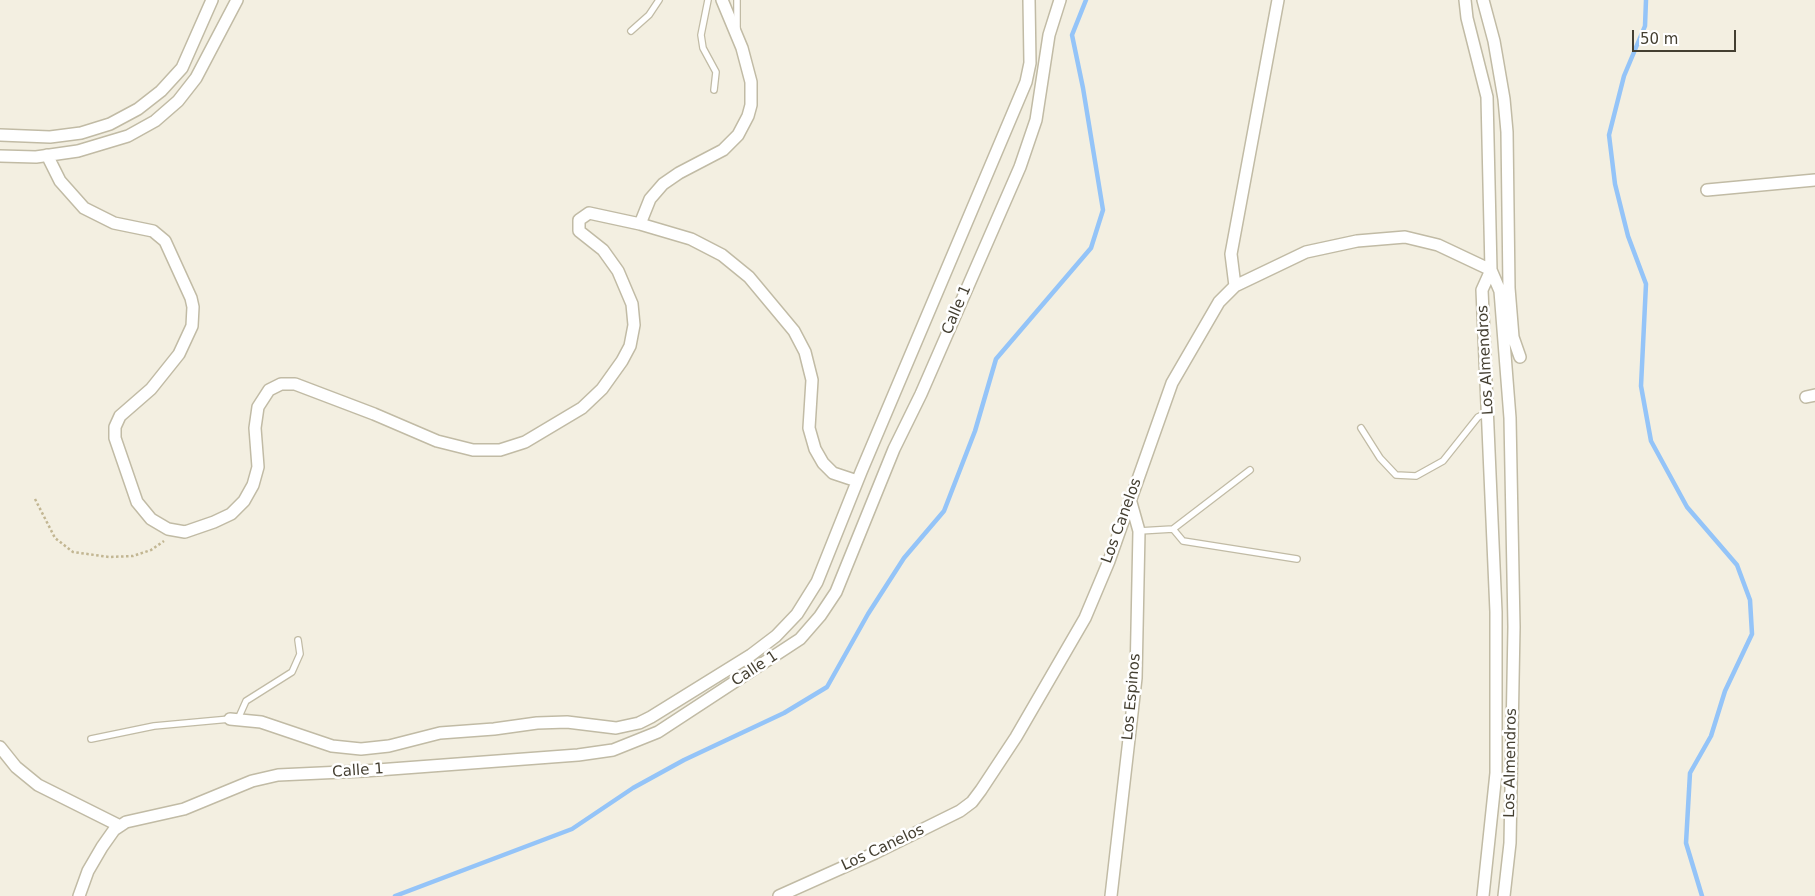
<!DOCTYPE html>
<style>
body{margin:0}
#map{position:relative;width:1815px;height:896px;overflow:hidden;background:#f3efe1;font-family:"DejaVu Sans",sans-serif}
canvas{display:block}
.scale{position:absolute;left:1632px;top:30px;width:104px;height:22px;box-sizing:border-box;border:2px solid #443f31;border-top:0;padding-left:6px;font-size:15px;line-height:18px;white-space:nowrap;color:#443f31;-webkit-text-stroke:4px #fff;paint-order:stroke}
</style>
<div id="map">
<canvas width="1815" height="896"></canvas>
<div class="scale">50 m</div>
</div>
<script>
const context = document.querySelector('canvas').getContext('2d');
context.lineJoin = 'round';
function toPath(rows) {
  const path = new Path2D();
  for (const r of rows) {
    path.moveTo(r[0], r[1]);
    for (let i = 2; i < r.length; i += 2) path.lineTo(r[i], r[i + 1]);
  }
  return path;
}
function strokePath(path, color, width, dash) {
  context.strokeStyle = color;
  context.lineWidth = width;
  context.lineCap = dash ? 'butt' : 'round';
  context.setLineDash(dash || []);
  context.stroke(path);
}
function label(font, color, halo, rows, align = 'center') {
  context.font = font + ' "DejaVu Sans",sans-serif';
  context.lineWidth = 5;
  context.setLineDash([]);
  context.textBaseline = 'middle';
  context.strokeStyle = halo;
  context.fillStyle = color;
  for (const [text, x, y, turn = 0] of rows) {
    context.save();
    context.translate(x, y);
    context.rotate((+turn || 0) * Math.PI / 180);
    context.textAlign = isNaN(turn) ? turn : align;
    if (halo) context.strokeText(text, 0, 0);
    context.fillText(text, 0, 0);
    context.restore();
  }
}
const stream = toPath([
 [1646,0,1645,26,1624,76,1609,135,1615,184,1628,236,1646,284,1641,386,1651,441,1687,507,1737,565,1750,600,1752,634,1725,691,1711,736,1690,773,1686,843,1702,896],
 [395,896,572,829,633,788,684,760,784,713,827,687,868,614,904,558,944,511,975,431,996,359,1091,248,1103,210,1083,88,1072,35,1086,0]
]);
const path = toPath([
 [35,499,55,538,73,552,109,557,133,556,151,550,164,541]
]);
const service = toPath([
 [708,0,701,35,703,48,716,72,714,90],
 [737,0,737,30],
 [631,31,649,15,659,0],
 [1361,428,1380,458,1396,475,1416,476,1443,461,1478,417,1488,412],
 [1173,529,1183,541,1297,559],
 [1139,531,1173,529,1250,470],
 [238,719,246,701,292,672,300,654,298,640],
 [91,739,154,726,230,719]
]);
const minor = toPath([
 [1465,0,1467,18,1487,97,1491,270,1500,291,1510,418,1514,627,1510,843,1504,896],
 [1483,0,1494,41,1504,99,1507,132,1509,288,1513,337,1520,357],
 [0,135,50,137,81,133,110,124,138,109,161,91,182,68,212,0],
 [47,155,60,181,84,208,114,223,153,231,165,241,191,298,193,307,192,326,179,354,151,389,120,416,115,427,115,438,137,502,151,519,168,529,185,532,214,522,231,514,244,501,253,485,258,467,255,428,258,407,269,390,281,384,295,384,374,414,437,441,473,450,500,450,525,442,582,408,602,389,622,361,630,346,634,325,632,304,618,271,603,250,579,231,579,220,589,213,640,224,691,239,722,255,749,277,794,331,805,352,812,380,809,428,815,449,823,463,833,473,857,481],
 [0,156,36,157,78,151,128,136,155,121,178,101,196,78,237,0],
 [1707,190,1815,180],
 [640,224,650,199,663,184,679,173,723,150,738,135,748,116,751,105,751,82,742,48,722,0],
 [1235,286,1231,254,1278,0],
 [1806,397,1815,395],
 [230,719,261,722,332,746,361,749,389,746,440,733,494,729,537,723,567,722,616,728,639,723,651,717,751,655,776,636,797,614,817,582,861,472,1026,82,1030,63,1029,0],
 [0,747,16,767,38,785,120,826],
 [79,896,88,871,102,847,114,830,126,822,184,809,252,781,278,775,364,771,578,755,613,750,658,732,800,639,820,616,836,592,894,449,921,394,1020,167,1036,120,1049,35,1060,0],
 [779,896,875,853,960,811,972,802,981,790,1016,737,1085,618,1109,561,1172,383,1219,302,1235,286,1306,252,1357,241,1405,237,1438,245,1491,270],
 [1111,896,1136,678,1139,531,1130,499],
 [1483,896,1496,773,1496,612,1482,290,1491,270]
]);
const streetNames = [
 ["Calle 1",957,310,-67],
 ["Los Almendros",1486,360,-93],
 ["Los Canelos",1122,521,-70],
 ["Calle 1",755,669,-33],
 ["Los Espinos",1132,697,-85],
 ["Los Almendros",1511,763,-89],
 ["Calle 1",358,771,-4],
 ["Los Canelos",883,848,-25]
];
strokePath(stream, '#94c4f8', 4.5);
strokePath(service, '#c1bba5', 8);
strokePath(minor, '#c1bba5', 14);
strokePath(path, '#c2b692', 2.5, [2.5, 2.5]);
strokePath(service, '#fff', 5.5);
strokePath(minor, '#fff', 11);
label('15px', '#443f31', '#fff', streetNames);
</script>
